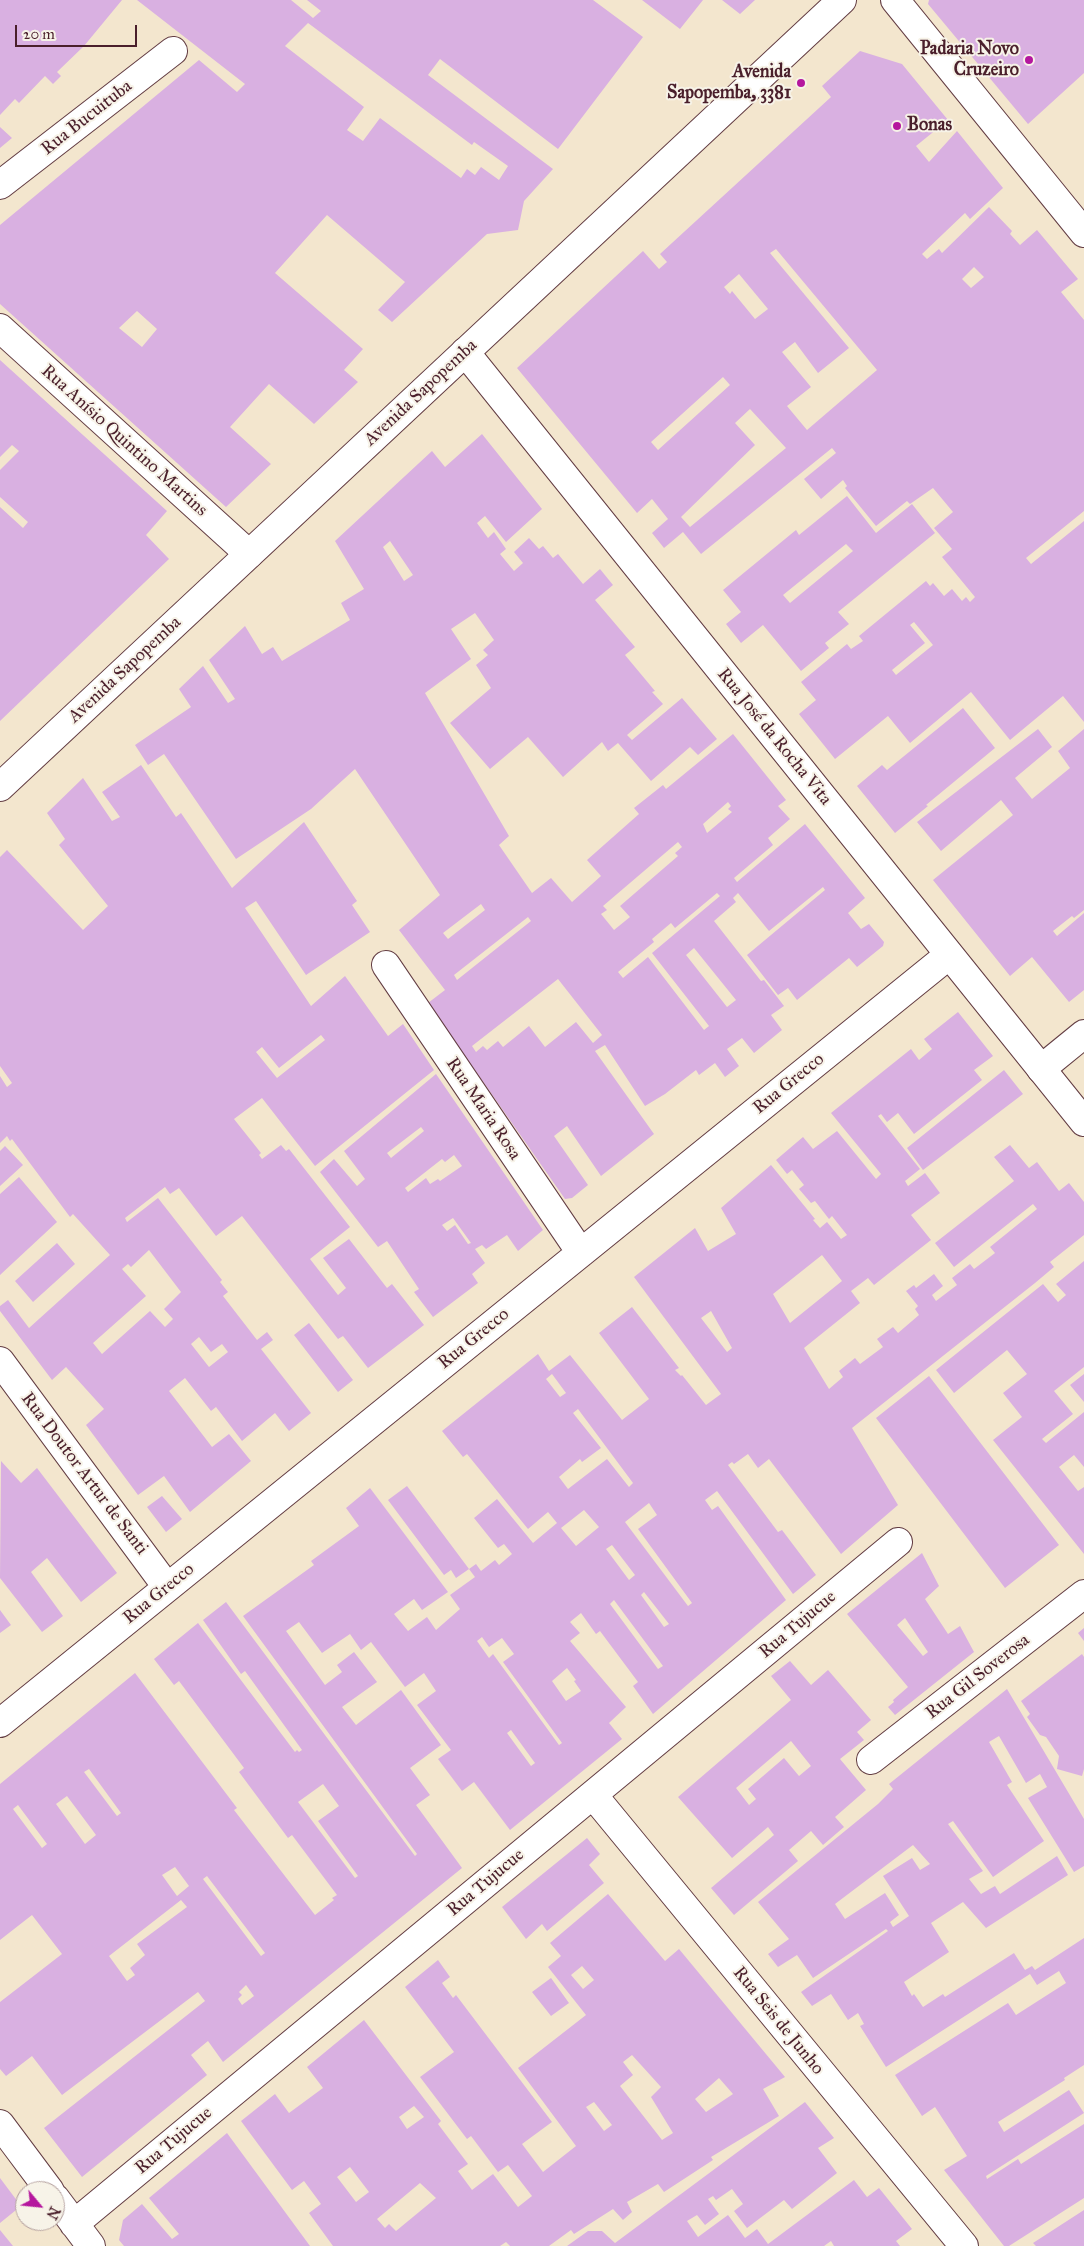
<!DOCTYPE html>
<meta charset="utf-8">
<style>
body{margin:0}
#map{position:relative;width:1084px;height:2246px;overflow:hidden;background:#f3e6ce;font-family:"IM FELL Great Primer",serif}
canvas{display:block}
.north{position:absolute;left:15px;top:2181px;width:50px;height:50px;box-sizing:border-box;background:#f7f3e8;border:1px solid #b29e9c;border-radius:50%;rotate:118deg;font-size:14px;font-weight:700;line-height:20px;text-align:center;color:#4a1f2b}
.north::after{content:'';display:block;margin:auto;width:18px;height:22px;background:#b5179e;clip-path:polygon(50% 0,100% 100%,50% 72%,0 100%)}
.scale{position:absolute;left:15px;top:25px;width:122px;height:22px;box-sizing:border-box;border:2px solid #4a1f2b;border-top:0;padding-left:6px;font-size:15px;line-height:18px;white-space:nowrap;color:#4a1f2b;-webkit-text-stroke:4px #f7f3e8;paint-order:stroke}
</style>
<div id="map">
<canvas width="1084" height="2246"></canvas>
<div class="north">N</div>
<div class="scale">20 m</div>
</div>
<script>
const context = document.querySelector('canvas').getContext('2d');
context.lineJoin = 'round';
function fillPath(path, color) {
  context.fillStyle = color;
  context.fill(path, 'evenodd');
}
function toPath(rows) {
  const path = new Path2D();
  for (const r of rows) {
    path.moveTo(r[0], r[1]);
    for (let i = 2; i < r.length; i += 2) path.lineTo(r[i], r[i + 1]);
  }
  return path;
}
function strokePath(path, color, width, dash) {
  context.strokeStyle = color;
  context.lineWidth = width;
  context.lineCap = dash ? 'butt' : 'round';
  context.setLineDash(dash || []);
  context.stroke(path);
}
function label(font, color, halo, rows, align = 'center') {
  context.font = font + ' "IM FELL Great Primer",serif';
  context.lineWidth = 4;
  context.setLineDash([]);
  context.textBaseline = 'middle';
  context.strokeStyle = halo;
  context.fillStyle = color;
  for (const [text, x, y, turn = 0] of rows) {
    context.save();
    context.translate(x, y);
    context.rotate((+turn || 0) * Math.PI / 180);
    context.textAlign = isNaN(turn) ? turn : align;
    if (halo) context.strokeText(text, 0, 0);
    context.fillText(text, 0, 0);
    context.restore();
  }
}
const building = toPath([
 [0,0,122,0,84,46,57,72,61,76,53,84,45,76,19,103,15,99,0,115],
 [137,0,291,0,313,18,321,11,307,0,593,0,643,37,558,149,440,59,428,75,553,169,524,201,518,230,487,234,392,322,378,310,405,282,327,215,275,273,363,349,344,370,358,382,314,424,269,384,230,427,271,464,226,507,0,304,0,225,199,60,237,92,245,84],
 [308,23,472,145,474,142,508,166,499,180,481,167,475,175,467,169,461,178,380,118,363,141,347,130,364,107,285,46],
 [137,311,157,329,142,347,119,328],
 [642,0,703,0,680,29],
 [722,0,755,0,740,14],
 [929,0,1084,0,1084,73,1028,124,928,4],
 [860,51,902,64,948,120,916,146,929,162,957,131,1003,188,970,219,965,213,922,254,927,259,939,249,942,253,989,207,1012,231,1010,234,1020,245,1037,230,1078,279,1061,292,1084,320,1084,511,1026,558,1031,564,1084,521,1084,722,1063,696,1010,740,971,692,910,743,888,716,835,759,799,714,816,700,801,682,847,644,851,649,863,641,859,636,926,581,930,586,933,583,944,596,952,589,962,601,966,597,970,602,975,597,942,557,952,549,934,528,953,512,933,488,910,504,907,501,876,526,845,488,847,486,843,480,821,499,804,479,836,453,832,448,701,554,683,532,664,548,652,533,668,519,652,499,637,513,517,368,643,251,659,269,667,262,660,254,831,97,822,86],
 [776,249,877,370,807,430,787,406,811,387,782,352,795,342,818,373,849,348,770,253],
 [974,267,984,277,971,288,962,279],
 [739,274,768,309,755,319,732,291,730,294,724,287],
 [723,377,730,385,658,450,651,442],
 [750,409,786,448,690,527,681,517,755,445,735,423],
 [914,622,933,645,896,675,892,670,925,643,910,625],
 [0,127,12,138,0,148],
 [0,360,167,511,146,535,169,559,0,721,0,507,23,528,28,522,0,497,0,470,19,451,12,445,0,457],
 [482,434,542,509,506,542,485,516,477,523,488,538,494,532,506,549,500,554,514,571,523,563,514,552,529,538,539,549,543,546,553,558,558,554,583,584,600,569,613,585,595,600,635,647,625,655,655,691,652,692,663,704,627,735,632,740,682,698,717,739,698,755,690,747,651,781,618,743,608,751,602,742,563,777,528,737,490,769,450,723,491,688,476,665,488,655,483,650,494,640,475,613,451,629,471,659,425,693,509,836,499,845,532,893,551,878,572,902,601,876,587,860,639,814,634,808,663,785,666,789,733,734,786,800,778,806,790,819,768,838,773,845,734,878,737,882,805,824,865,898,848,913,861,929,869,924,884,942,883,946,857,967,849,958,797,1000,788,988,778,995,747,955,825,890,823,887,769,931,738,893,733,898,736,902,714,921,761,981,764,980,784,1006,771,1015,782,1030,754,1053,742,1038,727,1049,739,1066,725,1077,715,1063,699,1075,696,1070,665,1094,645,1106,605,1045,595,1051,654,1134,601,1176,567,1126,554,1136,588,1185,572,1198,565,1199,428,1003,445,990,399,930,440,895,355,769,311,809,236,859,164,754,148,765,135,745,191,707,179,689,203,666,228,703,235,699,209,660,245,626,262,654,273,647,282,661,350,620,341,603,364,589,335,541,432,451,445,467],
 [390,541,413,575,404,581,383,547],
 [728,802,731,806,728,809,732,812,707,833,703,824],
 [678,842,682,847,675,853,678,856,620,906,630,917,614,930,601,914,607,910,603,906],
 [717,893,720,896,652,953,709,1026,704,1030,648,957,623,978,618,972,654,942,652,939,671,923,675,928],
 [481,904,485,910,448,939,443,933],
 [528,917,531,921,457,980,454,975],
 [694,948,736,1000,727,1007,686,955],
 [558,979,602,1035,593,1043,576,1022,545,1047,529,1026,503,1047,498,1041,487,1050,483,1046,476,1052,472,1046],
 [847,496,876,533,912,504,935,533,838,612,849,624,825,643,829,648,801,671,763,625,741,643,726,624,741,612,723,590,796,530,799,535],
 [846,544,853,551,790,603,783,595],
 [963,708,995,748,926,805,928,806,895,833,857,786,882,765,887,770],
 [1038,729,1052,747,1015,778,1032,799,1070,768,1058,751,1084,729,1084,910,1074,918,1072,916,1053,931,1057,936,1084,913,1084,990,1069,1002,1032,957,1010,976,933,880,1013,815,1001,800,941,851,917,822],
 [141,765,176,817,181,813,232,888,304,822,357,901,352,905,370,932,306,975,256,901,245,908,311,1006,345,976,388,1036,403,1024,434,1070,315,1166,262,1098,234,1119,261,1153,259,1155,262,1159,281,1145,286,1151,289,1149,350,1227,310,1259,338,1295,346,1288,323,1258,349,1239,387,1288,392,1284,424,1325,368,1368,343,1336,338,1339,242,1216,216,1236,179,1188,170,1194,165,1187,125,1218,127,1222,158,1198,222,1280,220,1282,228,1292,223,1296,257,1340,267,1332,273,1340,261,1349,311,1413,289,1431,275,1413,242,1441,216,1407,211,1411,185,1378,169,1391,212,1447,229,1434,251,1461,190,1512,164,1476,138,1495,86,1425,104,1409,66,1367,52,1380,0,1311,0,1306,8,1300,29,1328,110,1255,73,1214,70,1217,12,1139,10,1141,7,1136,0,1143,0,1076,7,1087,12,1083,0,1066,0,857,7,850,83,930,108,906,59,845,65,839,47,813,83,778,112,821,120,817,102,792],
 [321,1035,325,1040,277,1078,256,1052,262,1047,279,1068],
 [149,1250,181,1292,164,1309,173,1319,165,1327,150,1311,102,1354,93,1343,146,1296,122,1269,128,1264,131,1267],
 [199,1337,211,1352,222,1344,228,1352,209,1367,191,1344],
 [958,1012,993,1056,974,1070,982,1080,914,1134,898,1113,887,1122,881,1114,878,1116,920,1169,905,1181,908,1186,925,1173,940,1193,911,1215,931,1240,874,1285,868,1278,851,1291,860,1303,804,1348,829,1389,843,1377,839,1371,855,1358,860,1364,883,1347,877,1339,893,1327,898,1333,919,1315,915,1309,918,1306,906,1291,914,1285,916,1288,934,1274,943,1286,932,1295,936,1301,957,1285,952,1278,970,1264,974,1269,995,1253,990,1247,1037,1209,1033,1204,954,1267,935,1243,1014,1181,994,1157,1010,1145,1029,1168,1037,1162,1059,1191,1069,1183,1084,1202,1084,1235,1050,1262,1054,1267,1035,1283,852,1428,898,1505,841,1554,769,1459,758,1468,748,1454,734,1464,732,1462,728,1465,778,1532,782,1530,816,1575,793,1594,717,1491,705,1500,712,1510,718,1506,786,1600,653,1714,633,1686,638,1682,600,1631,596,1634,581,1613,570,1622,580,1633,570,1641,626,1707,609,1723,622,1739,510,1830,474,1782,462,1791,438,1759,451,1750,417,1705,436,1691,424,1673,405,1687,371,1642,361,1650,350,1634,322,1653,299,1622,286,1631,325,1685,342,1672,337,1665,354,1652,377,1682,342,1707,356,1725,401,1690,441,1745,410,1768,430,1795,416,1805,462,1868,223,2062,208,2041,191,2055,207,2075,82,2177,44,2128,205,2001,198,1992,62,2095,32,2056,6,2076,0,2069,0,2002,62,1954,32,1915,0,1940,0,1784,135,1673,237,1808,234,1810,315,1915,334,1900,332,1898,337,1895,292,1835,288,1838,239,1772,244,1768,179,1681,174,1685,154,1659,198,1623,295,1752,297,1750,299,1752,302,1750,245,1671,241,1674,203,1620,226,1602,415,1856,417,1854,243,1616,314,1565,311,1561,359,1526,346,1508,370,1488,448,1592,422,1610,414,1599,394,1614,408,1631,427,1617,436,1630,460,1609,450,1595,475,1577,469,1569,456,1578,451,1570,444,1575,388,1500,407,1486,469,1569,476,1564,481,1571,495,1560,499,1565,512,1554,504,1544,498,1548,474,1518,497,1499,533,1543,557,1523,548,1512,528,1529,467,1454,463,1457,442,1431,538,1354,549,1371,570,1355,622,1420,649,1399,599,1333,632,1307,679,1368,675,1370,681,1376,682,1375,706,1405,721,1394,634,1277,695,1228,708,1251,736,1234,721,1208,771,1165,815,1219,813,1220,820,1228,827,1222,841,1239,847,1235,832,1216,829,1219,815,1201,811,1203,799,1189,804,1185,792,1170,787,1174,776,1160,803,1137,813,1149,837,1131,876,1179,881,1174,831,1113,911,1049,919,1060,932,1049,924,1039],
 [822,1255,842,1281,790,1323,773,1294],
 [711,1311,732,1348,727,1352,701,1318],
 [552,1374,566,1393,560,1397,546,1379],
 [578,1409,633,1483,629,1487,607,1459,568,1489,559,1477,580,1459,582,1462,601,1448,573,1413],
 [649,1503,657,1515,638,1529,692,1603,688,1606,625,1522],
 [584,1510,599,1527,576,1546,561,1528],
 [612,1545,635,1575,629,1580,606,1549],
 [644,1592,669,1624,664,1627,641,1595],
 [614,1600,663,1666,658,1669,610,1604],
 [482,1637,489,1647,502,1638,514,1654,503,1662,562,1743,559,1745,493,1654,489,1658,477,1641],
 [567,1668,576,1680,574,1681,581,1691,566,1701,552,1681],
 [511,1730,535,1763,531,1766,507,1733],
 [89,1769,121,1813,117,1816,84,1772],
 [323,1784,339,1806,318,1821,358,1876,355,1878,298,1802],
 [67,1796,96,1835,85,1844,56,1804],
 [18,1805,47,1844,42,1848,13,1809],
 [175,1867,189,1886,177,1896,162,1875],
 [207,1876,265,1953,261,1956,203,1879],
 [181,1900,187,1907,137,1944,145,1955,130,1968,135,1975,127,1981,109,1956],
 [246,1985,254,1996,242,2005,238,1999,242,1995,239,1992],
 [1004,1070,1023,1094,923,1170,907,1148],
 [436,1074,543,1230,518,1251,507,1235,486,1249,482,1245,475,1249,485,1263,472,1274,478,1283,433,1317,414,1292,419,1289,387,1241,378,1247,320,1172,334,1159,357,1186,365,1179,344,1151],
 [421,1127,424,1131,391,1158,387,1153],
 [454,1155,462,1166,440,1181,438,1179,430,1184,426,1178,408,1192,405,1188,442,1159,445,1162],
 [453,1218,471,1243,468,1244,455,1225,447,1231,442,1225],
 [5,1146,23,1165,0,1186,0,1151],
 [19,1177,57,1222,0,1275,0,1194],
 [57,1243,75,1264,33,1302,15,1281],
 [1084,1261,1084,1367,1054,1391,1073,1414,1042,1439,1046,1443,1084,1412,1084,1467,1074,1455,1059,1467,1078,1491,1084,1487,1084,1554,993,1440,1022,1417,1003,1393,1027,1374,1007,1350,954,1393,936,1370,1043,1284,1058,1302,1066,1295,1056,1284],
 [309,1323,353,1380,338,1392,294,1335],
 [1084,1374,1084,1402,1070,1385],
 [929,1376,1059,1545,1005,1588,876,1418],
 [1,1461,21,1483,37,1468,117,1573,81,1602,47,1558,31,1572,63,1616,42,1632,0,1578],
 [162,1496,182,1519,166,1532,147,1507],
 [922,1553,939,1586,925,1599,948,1634,960,1626,974,1652,895,1715,888,1707,894,1702,893,1700,908,1687,847,1614],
 [905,1618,928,1652,923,1656,897,1625],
 [0,1610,11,1625,0,1633],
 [1084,1628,1084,1641,1078,1633],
 [1082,1654,1084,1657,1084,1769,1082,1776,1057,1769,1059,1756,1046,1737,1040,1735,1027,1717,1030,1714,1021,1701],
 [790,1661,811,1685,828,1670,871,1720,857,1732,864,1740,840,1759,866,1790,835,1817,844,1827,823,1845,811,1831,789,1850,798,1861,734,1915,711,1888,774,1835,768,1827,732,1858,678,1797,791,1700,771,1676],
 [791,1741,811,1766,799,1776,784,1758,748,1789,756,1799,749,1805,736,1788],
 [1007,1689,1084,1819,1084,1866,1074,1872,1028,1798,1047,1787,1040,1774,1026,1783,999,1736,989,1742,1012,1782,1007,1785,1044,1841,993,1877,953,1821,948,1824,983,1871,969,1879,981,1894,995,1886,1000,1894,1057,1856,1068,1875,986,1928,963,1902,931,1923,949,1952,904,1982,912,1996,914,1994,923,2007,943,1994,945,1997,1014,1953,1025,1970,1032,1966,1035,1970,1084,1938,1084,2065,1064,2078,1065,2080,998,2122,1004,2132,1069,2090,1084,2113,986,2176,987,2179,1018,2159,1021,2164,1084,2124,1084,2198,1009,2246,1004,2246,944,2170,967,2156,935,2107,922,2116,895,2075,1008,2003,1016,2015,1066,1983,1059,1971,1037,1985,1030,1974,886,2067,860,2026,864,2024,858,2013,848,2020,831,1994,812,2006,801,1992,888,1931,886,1929,813,1978,797,1955,778,1967,768,1954,789,1939,758,1902,878,1804,893,1789,889,1784],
 [913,1845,930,1864,920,1870,912,1858,883,1876,909,1916,893,1927,890,1922,899,1915,885,1893,845,1919,835,1904],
 [587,1838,600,1854,589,1865,604,1883,547,1931,542,1924,526,1939,502,1907],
 [608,1894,665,1961,679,1949,785,2077,763,2089,779,2116,711,2157,713,2160,664,2192,658,2184,627,2202,632,2212,623,2220,613,2209,574,2234,571,2230,549,2246,510,2246,506,2242,500,2246,333,2246,309,2213,321,2204,304,2181,292,2190,241,2121,275,2094,289,2113,323,2088,307,2067,364,2020,441,2121,438,2124,468,2164,458,2171,472,2190,493,2174,518,2207,532,2196,508,2165,498,2172,471,2136,467,2139,420,2077,454,2052,405,1987,438,1960,450,1977,442,1983,453,1998,456,1995,552,2122,522,2144,543,2172,576,2146,518,2068,586,2015,548,1967,561,1956,550,1943],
 [582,1966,594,1980,583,1989,571,1975],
 [632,2055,661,2087,651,2097,673,2133,662,2140,620,2086,633,2075,623,2062],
 [719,2078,733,2094,706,2112,695,2099],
 [594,2102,612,2125,604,2131,586,2107],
 [414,2106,424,2117,407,2129,399,2117],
 [350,2167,369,2192,356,2202,337,2177],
 [420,2183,436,2198,396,2231,389,2224,385,2228,377,2219],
 [551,1978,569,2003,551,2016,532,1992],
 [805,2102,834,2138,818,2148,837,2173,792,2209,784,2200,747,2228,734,2211,743,2204,732,2189,716,2200,713,2196,708,2199,719,2214,705,2225,697,2215,687,2221,698,2237,728,2215,745,2238,757,2229,768,2244,854,2180,867,2197,879,2188,912,2229,896,2241,900,2246,834,2246,831,2241,824,2246,567,2246,588,2231,602,2231,615,2243],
 [227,2133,310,2246,124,2246,119,2240,123,2220,142,2204,172,2239,179,2234,149,2198],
 [0,2178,21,2206,0,2223],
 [1084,2210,1084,2246,1036,2246,1033,2243],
 [0,2230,13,2246,0,2246]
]);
const minor = toPath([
 [0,185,173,51],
 [0,328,249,554],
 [386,965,581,1253],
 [1041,1069,1084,1034],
 [0,1361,167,1587],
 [0,1723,949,955],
 [871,1760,1084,1594],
 [593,1795,964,2246],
 [0,2124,50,2191],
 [55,2198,91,2246],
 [74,2224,898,1542]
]);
const tertiary = toPath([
 [895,0,1084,233],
 [465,352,1084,1122]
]);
const secondary = toPath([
 [0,787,842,0]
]);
const markers = [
 [1029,60,5,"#b5179e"],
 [801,83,5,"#b5179e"],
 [897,126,5,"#b5179e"]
];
const poiNames = [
 ["Padaria Novo",1019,50],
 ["Cruzeiro",1019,71],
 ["Avenida",791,73],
 ["Sapopemba, 3381",791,94],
 ["Bonas",907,126,"left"]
];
const streetNames = [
 ["Rua Bucuituba",87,118,-38],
 ["Avenida Sapopemba",421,393,-43],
 ["Rua Anísio Quintino Martins",124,441,42],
 ["Avenida Sapopemba",125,670,-43],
 ["Rua José da Rocha Vita",774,737,51],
 ["Rua Grecco",789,1084,-39],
 ["Rua Maria Rosa",483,1109,56],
 ["Rua Grecco",474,1339,-39],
 ["Rua Doutor Artur de Santi",84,1474,53],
 ["Rua Grecco",159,1594,-39],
 ["Rua Tujucue",798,1625,-40],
 ["Rua Gil Soverosa",978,1677,-38],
 ["Rua Tujucue",486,1883,-40],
 ["Rua Seis de Junho",778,2021,51],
 ["Rua Tujucue",174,2141,-40]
];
fillPath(building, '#d9b0e1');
strokePath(minor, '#633d43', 30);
strokePath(tertiary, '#633d43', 30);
strokePath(secondary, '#633d43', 30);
strokePath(minor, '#fff', 28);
strokePath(tertiary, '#fff', 28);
strokePath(secondary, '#fff', 28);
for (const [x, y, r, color] of markers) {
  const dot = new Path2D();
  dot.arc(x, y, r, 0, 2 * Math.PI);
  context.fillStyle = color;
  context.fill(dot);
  strokePath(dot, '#f7f3e8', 2);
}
label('bold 18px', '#4a1f2b', '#f7f3e8', poiNames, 'right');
label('18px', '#4a1f2b', '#f7f3e8', streetNames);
</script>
